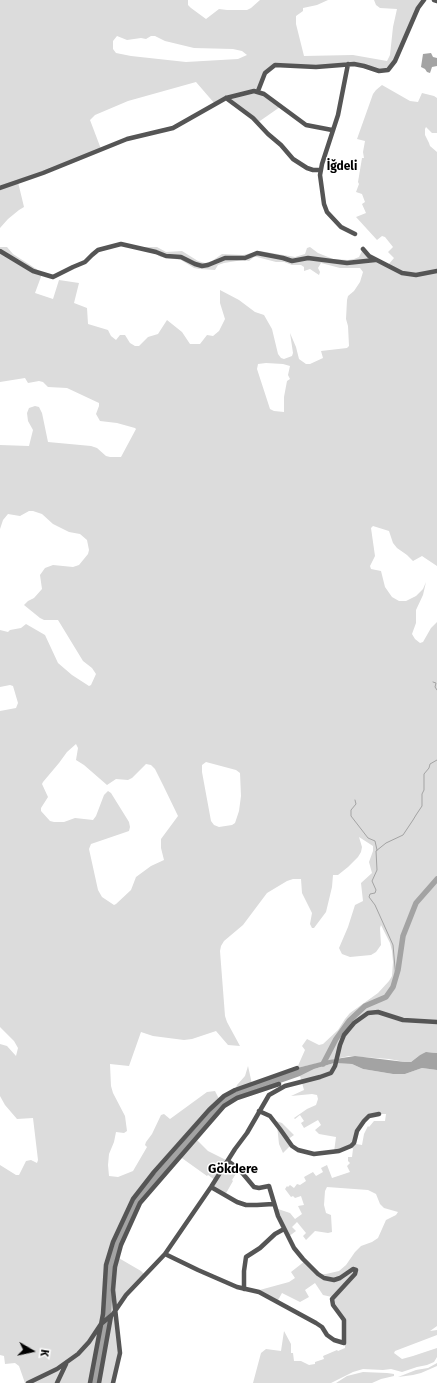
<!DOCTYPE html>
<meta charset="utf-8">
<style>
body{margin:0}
#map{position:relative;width:437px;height:1383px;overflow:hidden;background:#fff;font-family:"Fira Sans",sans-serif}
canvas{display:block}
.north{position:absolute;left:12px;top:1331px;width:40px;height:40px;-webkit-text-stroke:3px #fff;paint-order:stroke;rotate:99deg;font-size:11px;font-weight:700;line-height:16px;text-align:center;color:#000}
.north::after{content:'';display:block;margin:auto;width:14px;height:18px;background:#000;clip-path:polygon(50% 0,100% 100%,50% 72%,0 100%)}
</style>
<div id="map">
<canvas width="437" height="1383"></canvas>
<div class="north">K</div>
</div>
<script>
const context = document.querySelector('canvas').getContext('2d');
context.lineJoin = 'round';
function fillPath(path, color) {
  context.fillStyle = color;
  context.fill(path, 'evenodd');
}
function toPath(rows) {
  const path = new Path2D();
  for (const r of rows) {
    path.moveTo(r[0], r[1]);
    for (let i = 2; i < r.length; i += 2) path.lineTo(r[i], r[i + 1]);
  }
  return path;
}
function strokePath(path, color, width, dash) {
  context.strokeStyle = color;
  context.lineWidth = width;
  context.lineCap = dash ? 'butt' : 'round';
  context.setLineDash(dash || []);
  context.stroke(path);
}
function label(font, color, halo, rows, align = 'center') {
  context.font = font + ' "Fira Sans",sans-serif';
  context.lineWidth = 3;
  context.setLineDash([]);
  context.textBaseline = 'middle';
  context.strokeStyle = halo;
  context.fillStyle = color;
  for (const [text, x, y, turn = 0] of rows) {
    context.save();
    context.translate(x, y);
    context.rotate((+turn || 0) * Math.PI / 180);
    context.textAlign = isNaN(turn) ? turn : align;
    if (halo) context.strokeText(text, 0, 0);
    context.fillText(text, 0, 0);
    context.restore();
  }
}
const green = toPath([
 [0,0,188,0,188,5,191,8,206,19,219,9,227,10,247,10,251,8,260,0,328,0,317,5,303,8,303,11,296,16,296,24,304,56,353,55,387,61,390,55,393,27,397,9,380,8,376,5,374,0,424,0,398,55,385,71,364,66,278,65,269,69,258,91,280,107,257,123,226,98,215,104,196,82,128,101,95,115,90,120,101,149,18,182,24,207,19,210,8,219,0,228],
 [117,36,127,40,141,38,146,39,151,36,155,36,165,41,194,48,233,49,242,51,247,55,238,59,186,62,131,56,116,53,113,49,113,41],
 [382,85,410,101,418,102,422,93,434,96,437,98,437,133,432,133,426,127,425,129,425,135,429,143,430,146,437,152,437,566,422,556,413,561,407,555,397,548,393,543,389,531,373,526,371,528,375,556,370,566,371,569,381,571,385,587,392,597,399,601,406,601,416,596,423,589,426,582,423,595,416,610,416,623,412,634,415,639,420,643,423,642,431,628,437,622,437,1053,429,1052,420,1055,411,1062,405,1062,389,1059,349,1056,297,1068,305,1050,302,1046,307,1039,319,1045,323,1044,338,1030,345,1019,350,1013,378,993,389,981,392,976,393,962,392,951,390,943,381,925,380,928,381,945,376,952,371,955,350,957,342,954,339,948,348,927,355,905,363,901,361,883,372,873,369,862,373,851,373,846,359,837,362,847,361,852,358,857,348,867,338,875,333,875,332,887,326,912,314,928,312,928,310,924,312,913,302,893,301,879,293,879,287,881,267,893,243,925,224,941,221,946,220,951,225,1016,227,1022,240,1046,228,1045,216,1031,192,1039,184,1040,153,1036,141,1032,129,1066,110,1064,111,1086,113,1093,125,1116,127,1131,124,1133,116,1132,114,1142,109,1154,108,1165,109,1176,118,1177,133,1171,147,1147,145,1145,146,1142,152,1134,161,1115,164,1114,170,1119,207,1092,215,1091,219,1099,137,1192,103,1304,90,1383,25,1383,19,1366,15,1363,5,1364,4,1356,0,1355,0,1165,16,1175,19,1175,26,1161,31,1160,37,1163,38,1160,33,1118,17,1119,5,1105,0,1096,0,1044,7,1046,16,1056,18,1048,14,1041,0,1027,0,711,16,708,18,703,13,686,10,685,0,687,0,630,8,632,10,630,21,628,26,624,45,635,58,663,72,675,89,686,91,685,96,674,92,668,83,661,58,620,44,620,40,618,24,605,28,601,34,598,42,589,40,575,45,568,53,565,73,567,79,565,88,554,89,550,87,540,80,534,69,532,53,524,42,514,33,511,29,511,20,516,8,514,3,520,0,529,0,445,29,446,33,430,28,421,27,413,29,408,35,406,39,407,42,413,48,442,91,446,97,448,106,456,110,457,121,457,136,429,135,428,117,423,100,421,96,414,99,406,99,403,67,388,48,387,43,382,39,381,28,383,25,378,0,382,0,247,7,247,13,254,41,272,42,274,35,293,53,299,59,280,79,283,74,303,87,308,88,324,108,330,111,336,116,340,120,335,125,335,130,343,135,346,139,346,148,337,158,334,167,320,182,332,190,344,200,344,207,335,213,336,219,331,225,319,220,303,220,290,239,300,255,312,264,315,272,329,278,354,281,358,284,359,292,356,293,353,290,333,296,347,299,359,306,364,310,364,323,358,321,351,347,348,349,346,348,326,346,319,347,300,348,296,354,291,360,282,363,272,360,268,340,268,321,263,318,268,320,272,319,275,310,269,304,271,304,267,301,265,292,265,284,262,276,262,257,257,254,257,249,261,243,260,224,263,218,265,215,270,199,269,194,268,181,260,161,257,142,247,157,247,166,252,182,251,198,261,205,263,212,261,222,254,243,255,260,251,295,257,305,254,307,248,310,247,318,253,333,259,348,260,354,259,359,257,363,249,366,253,388,265,394,258,388,252,393,247,385,237,382,236,377,240,356,217,366,213,362,204,365,202,362,194,356,192,359,184,358,182,362,158,364,158,363,152,365,141,357,139,373,94,376,90],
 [266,363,283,364,290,366,288,375,290,379,287,381,284,397,284,412,274,411,270,409,257,369,258,364],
 [76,744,78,748,76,760,84,765,107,785,116,779,128,780,132,778,146,764,151,765,155,769,163,785,178,816,161,839,161,848,164,860,151,866,136,877,131,890,116,904,114,905,102,897,98,890,89,849,91,844,129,831,130,827,129,822,111,793,108,791,104,795,96,816,93,820,75,818,64,822,54,822,50,821,41,811,41,808,48,797,42,784,43,782,59,763,67,752],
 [206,762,236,770,240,773,241,796,239,811,235,823,232,825,219,827,214,825,211,821,202,772,202,765],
 [334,1063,352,1064,363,1069,393,1074,405,1074,422,1068,437,1070,437,1326,430,1331,437,1330,437,1335,395,1351,394,1353,402,1359,413,1356,437,1348,437,1357,434,1362,427,1365,417,1367,402,1372,391,1369,383,1370,363,1369,353,1372,331,1383,253,1383,261,1353,266,1349,281,1351,284,1331,291,1344,291,1353,293,1353,294,1361,301,1361,309,1365,315,1364,315,1362,324,1359,323,1356,337,1350,338,1351,345,1348,345,1326,334,1307,332,1297,323,1295,315,1283,305,1290,309,1297,300,1302,282,1293,277,1302,256,1291,289,1282,295,1278,291,1272,305,1261,318,1274,326,1274,339,1271,346,1265,355,1252,361,1246,372,1242,378,1238,386,1220,396,1215,398,1212,384,1208,380,1204,376,1194,368,1190,327,1187,325,1191,324,1205,326,1213,331,1215,332,1232,328,1233,315,1231,306,1240,303,1236,306,1233,297,1222,292,1227,296,1231,288,1237,275,1208,290,1213,295,1219,302,1214,298,1206,304,1205,301,1196,295,1198,293,1196,291,1197,285,1189,287,1186,288,1187,290,1185,294,1188,297,1184,300,1185,306,1181,304,1177,313,1172,316,1176,323,1172,321,1168,327,1165,332,1178,350,1172,347,1166,350,1163,348,1161,348,1157,352,1157,353,1149,351,1146,334,1152,336,1137,319,1134,315,1130,321,1125,318,1120,304,1128,301,1123,304,1121,300,1115,295,1119,294,1118,307,1109,316,1105,318,1099,317,1095,312,1094,291,1096,304,1090,300,1076,314,1069],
 [376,1114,386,1114,385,1121,374,1121,369,1127,368,1126,364,1134,362,1145,356,1144,361,1124],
 [248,1066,252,1084,235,1090,237,1085,245,1076],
 [273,1120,282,1123,294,1135,287,1140,291,1145,283,1153,279,1144,277,1125],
 [195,1138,208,1151,228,1161,239,1169,232,1180,233,1181,225,1195,211,1187,215,1180,208,1175,207,1176,179,1156],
 [117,1257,141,1271,145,1275,115,1310,119,1348,113,1383,99,1383,111,1321,113,1277],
 [437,1363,437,1366,421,1373,413,1375,398,1377,416,1370,428,1368],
 [363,1372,387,1373,394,1374,394,1376,381,1379,372,1383,336,1383,347,1376]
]);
const water = toPath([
 [431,53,433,57,437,58,437,66,432,67,430,73,427,72,425,69,421,67,423,54],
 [426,1052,437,1053,437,1070,422,1068,405,1074,393,1074,363,1069,352,1064,334,1063,314,1069,300,1076,232,1100,144,1197,121,1245,113,1278,111,1321,99,1383,90,1383,98,1344,109,1254,133,1199,224,1096,297,1068,329,1060,355,1056,405,1062,411,1062,420,1055]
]);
const stream = toPath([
 [433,682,436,683,435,687,437,690],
 [355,800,356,804,351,810,351,816,368,838,375,841,377,850],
 [396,979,393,945,375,905,369,897,370,894,375,893,376,890,372,881,377,870,376,851,386,843,403,835,413,820,416,815,422,806,422,794,424,790,424,774,429,768,430,764,437,760]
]);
const river = toPath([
 [323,1064,336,1039,349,1021,365,1006,386,997,393,987,398,970,403,936,416,903,437,879]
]);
const minor = toPath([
 [434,0,437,1],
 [348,64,338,115,322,164,320,175,324,204,327,212,341,227,355,234],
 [258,91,265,73,275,65,316,67,354,64,364,66,379,71,388,70,395,61,418,8,424,0],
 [226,98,253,118,268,134,281,145,293,159,307,168,313,170,320,170],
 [0,188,43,173,127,139,173,128,226,98,254,91,264,94,306,125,332,130],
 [363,249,369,256,402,273,416,275,437,271],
 [0,251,33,271,53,277,73,267,85,262,92,255,98,250,121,244,156,252,166,256,181,257,195,264,202,266,208,265,225,258,245,258,257,253,283,258,292,261,308,258,347,263,375,260],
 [259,1111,270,1116,280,1129,292,1146,298,1150,314,1154,339,1151,351,1146,354,1143,357,1131,364,1121,369,1116,379,1114],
 [211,1187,237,1202,246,1205,257,1205,273,1204],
 [165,1254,198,1270,237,1287,259,1292,316,1323,322,1327,327,1335,334,1340,344,1343,344,1320,333,1305,332,1299,355,1274,356,1270,353,1269,340,1278,334,1280,324,1278,318,1274,303,1259,294,1248,278,1216,269,1186,259,1188,254,1187,239,1169,228,1161],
 [244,1289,244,1271,246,1257,260,1248,275,1234,284,1229],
 [28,1383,57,1369,78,1354,89,1342,101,1324,113,1314,126,1295,165,1254,211,1187,235,1149,247,1133,269,1095,285,1086,320,1077,331,1073,335,1066,340,1045,344,1035,354,1023,368,1013,378,1012,403,1020,437,1022],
 [57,1383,66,1364],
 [90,1383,103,1314,106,1265,113,1242,133,1199,154,1172,209,1110,224,1096,235,1090,297,1068],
 [99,1383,111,1316],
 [113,1383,120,1353,113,1290,115,1267,121,1245,140,1203,224,1106,237,1098,279,1084]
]);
const neighbourhoodNames = [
 ["İğdeli",342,167]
];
const quarterNames = [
 ["Gökdere",233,1169]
];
fillPath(green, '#dcdcdc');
fillPath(water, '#a3a3a3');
strokePath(stream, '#a3a3a3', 1);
strokePath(river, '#a3a3a3', 5.5);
strokePath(minor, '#555', 4.5);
label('bold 12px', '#000', '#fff', neighbourhoodNames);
label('bold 13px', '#000', '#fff', quarterNames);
</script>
